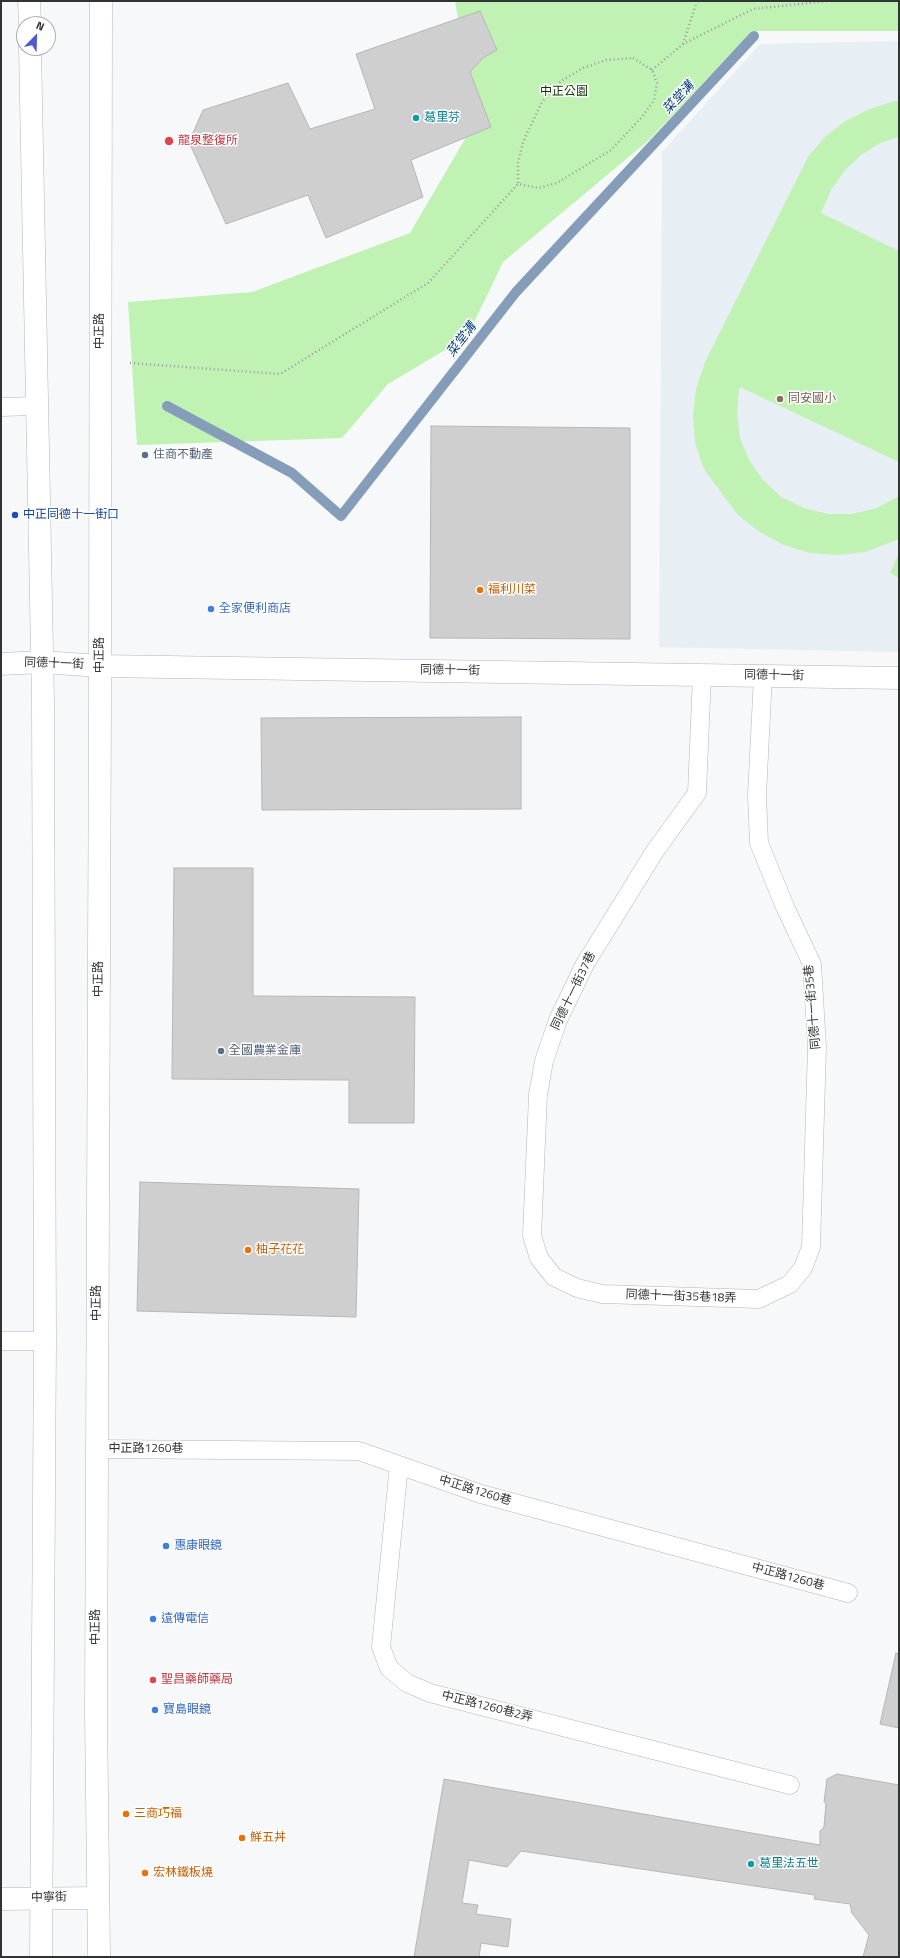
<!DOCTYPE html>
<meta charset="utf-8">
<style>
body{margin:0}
#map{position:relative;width:900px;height:1958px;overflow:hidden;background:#f7f8f9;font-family:"Titillium Web",sans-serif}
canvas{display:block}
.frame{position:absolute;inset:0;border:2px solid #323333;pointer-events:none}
.north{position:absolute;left:16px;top:16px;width:40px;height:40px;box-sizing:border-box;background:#fff;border:1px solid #adadad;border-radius:50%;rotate:23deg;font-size:11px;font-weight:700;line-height:16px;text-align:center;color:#323333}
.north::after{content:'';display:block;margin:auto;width:14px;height:18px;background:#4f5ad0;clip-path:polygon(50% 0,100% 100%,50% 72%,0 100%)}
</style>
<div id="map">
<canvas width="900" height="1958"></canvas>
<div class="frame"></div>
<div class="north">N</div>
</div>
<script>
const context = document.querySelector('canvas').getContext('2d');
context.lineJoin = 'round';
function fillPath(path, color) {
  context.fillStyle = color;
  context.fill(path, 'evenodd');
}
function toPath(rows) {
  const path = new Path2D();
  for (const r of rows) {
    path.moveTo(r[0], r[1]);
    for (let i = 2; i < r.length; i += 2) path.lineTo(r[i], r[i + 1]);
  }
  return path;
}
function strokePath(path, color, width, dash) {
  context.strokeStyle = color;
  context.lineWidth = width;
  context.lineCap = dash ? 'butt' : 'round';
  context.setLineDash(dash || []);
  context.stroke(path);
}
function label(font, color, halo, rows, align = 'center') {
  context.font = font + ' "Titillium Web","Noto Sans TC",sans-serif';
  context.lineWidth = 3;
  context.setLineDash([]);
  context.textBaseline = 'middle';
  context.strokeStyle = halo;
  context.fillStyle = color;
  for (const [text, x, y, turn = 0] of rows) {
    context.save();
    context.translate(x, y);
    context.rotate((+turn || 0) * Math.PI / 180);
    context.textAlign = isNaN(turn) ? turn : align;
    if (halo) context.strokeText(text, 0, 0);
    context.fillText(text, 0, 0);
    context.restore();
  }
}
const built = toPath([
 [899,41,899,652,659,647,662,152,760,44]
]);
const green = toPath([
 [455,1,899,1,899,31,752,31,649,140,503,262,467,337,388,384,342,438,137,445,128,302,252,292,410,233,476,120],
 [894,101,899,101,899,137,880,143,861,155,845,170,831,190,821,213,899,251,899,462,740,387,739,389,737,413,740,438,749,460,763,480,781,497,804,508,828,514,852,514,877,508,899,496,899,539,865,552,838,555,810,553,784,545,760,532,738,515,704,469,695,443,693,416,696,389,705,362,808,157,826,136,847,120,870,109],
 [899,553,899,578,890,573]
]);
const stream = toPath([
 [167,406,292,473,341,516,516,292,754,36]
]);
const building = toPath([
 [480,11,497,50,483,58,470,72,491,127,411,160,423,197,326,238,308,195,226,224,189,142,203,110,288,83,310,129,375,109,356,54,480,11],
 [431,426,630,428,630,639,430,638,431,426],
 [521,717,521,809,262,810,261,718,521,717],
 [174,868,253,868,253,996,415,997,414,1123,349,1123,349,1080,172,1079,174,868],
 [140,1182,359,1189,356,1317,137,1311,140,1182],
 [896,1653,899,1654,899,1728,880,1724,896,1653],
 [837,1774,899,1785,899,1957,863,1957,869,1935,852,1913,850,1904,814,1899,815,1895,521,1851,507,1867,469,1860,462,1903,478,1905,476,1914,511,1919,508,1947,481,1943,479,1957,414,1957,444,1779,820,1845,820,1831,824,1827,826,1803,824,1802,827,1779,837,1774]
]);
const path = toPath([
 [683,44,697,1],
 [633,58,652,70,657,83,654,100,642,117,611,150,557,183,539,188,518,184,518,163,523,142,542,102,561,81,583,68,606,60,633,58],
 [652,70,683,44,753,9,828,1],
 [130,363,280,374,428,283,518,184]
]);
const lane = toPath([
 [1,407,36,406],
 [702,675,697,793,655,851,585,964,558,1020,544,1061,538,1095,532,1236,539,1258,554,1277,577,1288,602,1294,759,1299,790,1284,803,1268,811,1247,817,1047,812,964,785,907,759,843,757,795,763,676],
 [1,1341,45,1341],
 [96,1449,359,1451,481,1494,848,1593],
 [399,1465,381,1647,389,1668,407,1683,430,1693,790,1785]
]);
const street = toPath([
 [1,664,42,662,100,666,899,678],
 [1,1899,98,1898]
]);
const secondary = toPath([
 [29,1,30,24],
 [30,48,43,701,45,1341,41,1957],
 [99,1957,96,1713,100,703,101,1]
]);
const markers = [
 [416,118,4,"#0f9aa8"],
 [169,141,5,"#e0444e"],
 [780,399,4,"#8d6e63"],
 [145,455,4,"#5c6f8a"],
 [15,515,4,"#1a4fb4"],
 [480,590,4,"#e8710a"],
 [211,609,4,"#3f7fe0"],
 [221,1051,4,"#5c6f8a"],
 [248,1250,4,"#e8710a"],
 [166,1546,4,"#3f7fe0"],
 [153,1619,4,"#3f7fe0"],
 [153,1680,4,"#e0444e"],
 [155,1710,4,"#3f7fe0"],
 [126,1814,4,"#e8710a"],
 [242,1838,4,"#e8710a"],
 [751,1864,4,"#0f9aa8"],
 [145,1873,4,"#e8710a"]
];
const parkNames = [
 ["中正公園",564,92]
];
const cultureNames = [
 ["葛里芬",424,118],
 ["葛里法五世",759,1864]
];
const healthNames = [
 ["龍泉整復所",178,141],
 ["聖昌藥師藥局",161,1680]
];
const streetNames = [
 ["中正路",100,331,-90],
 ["中正路",100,655,-90],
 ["同德十一街",54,664,2],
 ["同德十一街",450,671,1],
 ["同德十一街",774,676,1],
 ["中正路",99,979,-90],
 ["同德十一街37巷",574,991,-64],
 ["同德十一街35巷",813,1007,-95],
 ["同德十一街35巷18弄",681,1297,2],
 ["中正路",97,1303,-90],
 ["中正路1260巷",146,1449],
 ["中正路1260巷",475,1491,17],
 ["中正路1260巷",788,1577,15],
 ["中正路",96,1627,-90],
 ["中正路1260巷2弄",487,1707,14],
 ["中寧街",49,1898,-1]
];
const educationNames = [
 ["同安國小",788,399]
];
const serviceNames = [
 ["住商不動產",153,455],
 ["全國農業金庫",229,1051]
];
const transitNames = [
 ["中正同德十一街口",23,515]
];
const foodNames = [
 ["福利川菜",488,590],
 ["柚子花花",256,1250],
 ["三商巧福",134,1814],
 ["鮮五丼",250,1838],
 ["宏林鐵板燒",153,1873]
];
const shopNames = [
 ["全家便利商店",219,609],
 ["惠康眼鏡",174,1546],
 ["遠傳電信",161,1619],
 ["寶島眼鏡",163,1710]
];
const waterNames = [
 ["菜堂溝",679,98,-47],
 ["菜堂溝",462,340,-52]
];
fillPath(built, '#e7eef4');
fillPath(green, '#c0f2b4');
strokePath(stream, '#869dba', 10);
fillPath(building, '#d0cfd0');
strokePath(building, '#b6b6b7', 1);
strokePath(lane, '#b4b5b6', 19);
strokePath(street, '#b4b5b6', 23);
strokePath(secondary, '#b4b5b6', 23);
strokePath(path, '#9b9c9c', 2.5, [1, 3]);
strokePath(lane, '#fff', 18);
strokePath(street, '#fff', 22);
strokePath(secondary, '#fff', 22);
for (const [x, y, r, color] of markers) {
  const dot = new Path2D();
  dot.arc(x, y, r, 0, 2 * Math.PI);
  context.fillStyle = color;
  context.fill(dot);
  strokePath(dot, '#fff', 1.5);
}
label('12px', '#0f3504', '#fff', parkNames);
label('12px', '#0d838f', '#fff', cultureNames, 'left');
label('12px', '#be3a42', '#fff', healthNames, 'left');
label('12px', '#323333', '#fff', streetNames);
label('12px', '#785e54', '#fff', educationNames, 'left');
label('12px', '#4e5e75', '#fff', serviceNames, 'left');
label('12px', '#164399', '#fff', transitNames, 'left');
label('12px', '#c56008', '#fff', foodNames, 'left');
label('12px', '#366cbe', '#fff', shopNames, 'left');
label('italic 13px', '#073e7a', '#fff', waterNames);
</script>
